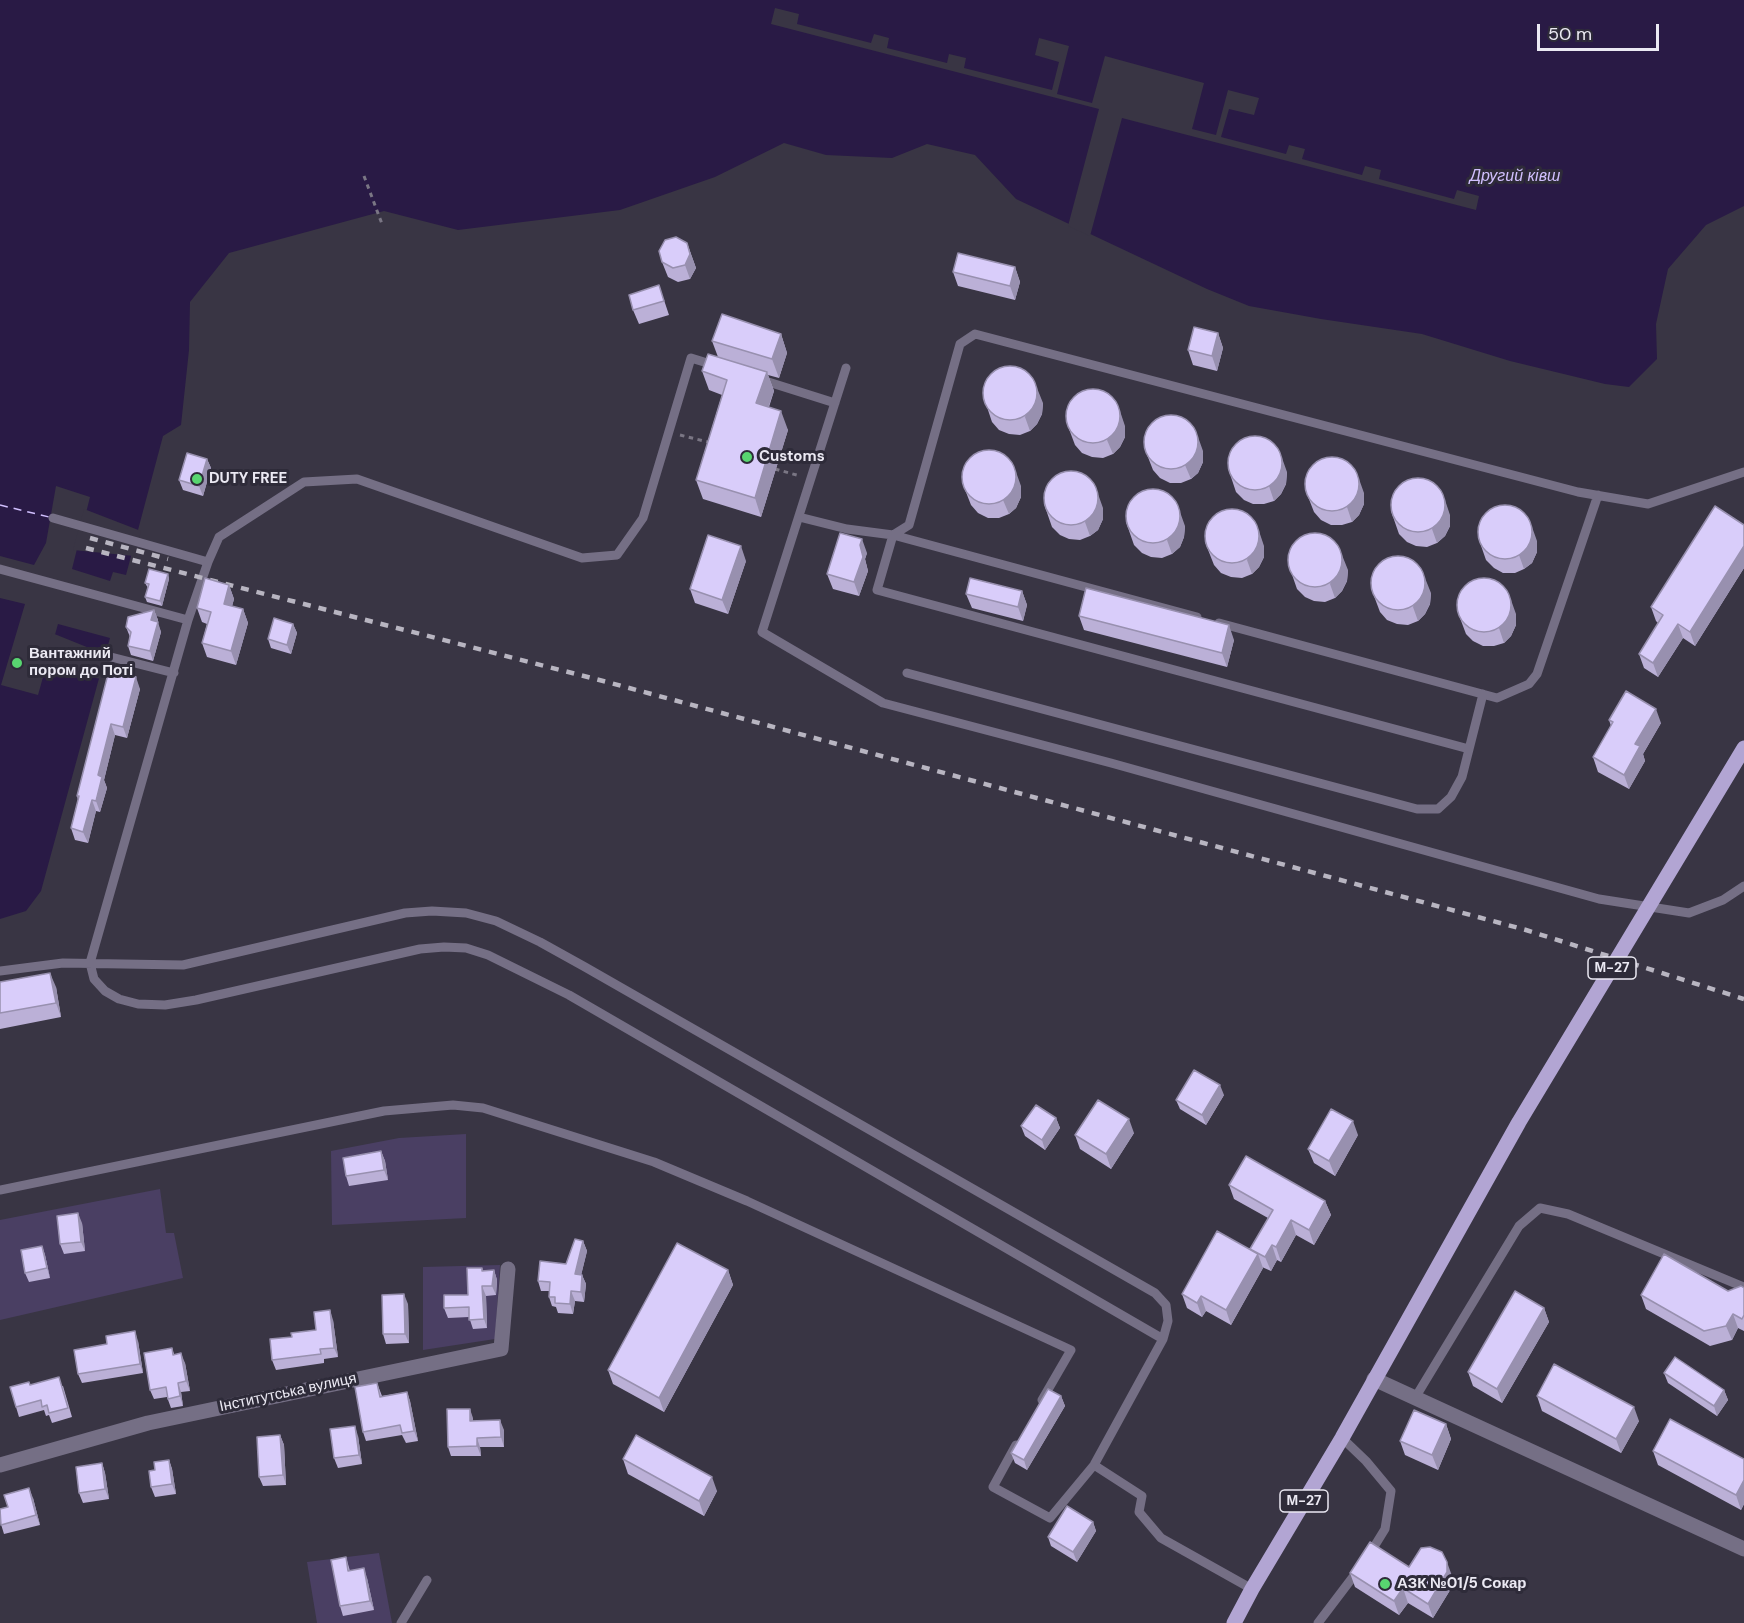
<!DOCTYPE html>
<meta charset="utf-8">
<style>
body{margin:0}
#map{position:relative;width:1744px;height:1623px;overflow:hidden;background:#393544;font-family:"DM Sans",sans-serif}
canvas{display:block}
.scale{position:absolute;left:1537px;top:24px;width:122px;height:27px;box-sizing:border-box;border:3px solid #ebe9f3;border-top:0;padding-left:8px;font-size:18px;line-height:21px;white-space:nowrap;color:#ebe9f3;-webkit-text-stroke:4px #2e2b39;paint-order:stroke}
</style>
<div id="map">
<canvas width="1744" height="1623"></canvas>
<div class="scale">50 m</div>
</div>
<script>
const context = document.querySelector('canvas').getContext('2d');
context.lineJoin = 'round';
function fillPath(path, color) {
  context.fillStyle = color;
  context.fill(path, 'evenodd');
}
function toPath(rows) {
  const path = new Path2D();
  for (const r of rows) {
    if (r.length === 3) {
      path.moveTo(r[0] + r[2], r[1]);
      path.arc(r[0], r[1], r[2], 0, 2 * Math.PI);
      continue;
    }
    path.moveTo(r[0], r[1]);
    for (let i = 2; i < r.length; i += 2) path.lineTo(r[i], r[i + 1]);
  }
  return path;
}
function strokePath(path, color, width, dash) {
  context.strokeStyle = color;
  context.lineWidth = width;
  context.lineCap = dash ? 'butt' : 'round';
  context.setLineDash(dash || []);
  context.stroke(path);
}
function label(font, color, halo, rows, align = 'center') {
  context.font = font + ' "DM Sans",sans-serif';
  context.lineWidth = 6;
  context.setLineDash([]);
  context.textBaseline = 'middle';
  context.strokeStyle = halo;
  context.fillStyle = color;
  for (const [text, x, y, turn = 0] of rows) {
    context.save();
    context.translate(x, y);
    context.rotate((+turn || 0) * Math.PI / 180);
    context.textAlign = isNaN(turn) ? turn : align;
    if (halo) context.strokeText(text, 0, 0);
    context.fillText(text, 0, 0);
    context.restore();
  }
}
const green = toPath([
 [466,1134,466,1218,332,1225,331,1151,399,1138],
 [160,1189,166,1233,174,1233,183,1278,0,1320,0,1220],
 [500,1265,495,1339,423,1350,423,1267],
 [379,1553,392,1623,317,1623,307,1562]
]);
const water = toPath([
 [0,0,1744,0,1744,206,1706,225,1668,269,1656,324,1657,359,1629,387,1605,384,1510,361,1422,334,1321,319,1249,306,1207,289,1016,199,975,155,927,144,892,158,826,155,784,143,715,177,620,210,458,230,384,211,229,253,190,302,189,350,181,425,163,436,126,575,113,572,110,581,72,569,90,497,56,486,46,543,34,565,0,556],
 [0,598,25,604,1,685,38,695,58,624,110,638,41,891,26,911,0,919]
]);
const pier = toPath([
 [775,8,799,14,797,24,871,43,874,34,889,38,887,48,947,63,949,54,966,58,964,68,1052,90,1059,62,1035,55,1039,38,1069,46,1057,94,1092,103,1105,56,1204,83,1192,129,1216,135,1228,90,1259,98,1254,115,1229,109,1221,137,1286,154,1289,145,1305,149,1302,159,1362,175,1365,166,1381,170,1379,179,1454,199,1457,190,1479,196,1476,210,1122,118,1090,236,1068,226,1099,109,771,24],
 [84,509,141,531,134,556,73,550],
 [52,633,109,656,102,679,42,670]
]);
const ferry = toPath([
 [0,505,49,517]
]);
const path = toPath([
 [364,176,382,224],
 [680,435,712,443],
 [775,469,800,476]
]);
const service = toPath([
 [717,366,691,358,643,518,617,555,582,558,357,479,304,482,219,537,208,562,188,620,90,963,94,979,105,991,119,999,138,1004,165,1005,196,1000,420,949,444,947,466,948,488,955,569,995,1163,1339],
 [846,368,762,632,883,703,1111,763,1599,899,1689,913,1723,900,1744,886],
 [762,380,835,403],
 [799,517,847,529,893,535,909,525,960,344,975,334,1578,492,1648,504,1744,472],
 [53,518,208,562],
 [0,569,188,620],
 [1197,617,893,535,877,590,1469,749],
 [1219,623,1497,698,1529,684,1537,674,1598,495],
 [111,657,174,673],
 [907,673,1417,809,1438,809,1451,797,1462,777,1483,694],
 [0,971,63,963,183,965,405,913,432,911,466,913,496,921,540,942,585,967,1155,1293,1166,1305,1168,1321,1163,1339,1094,1465,1050,1518,993,1487,1016,1445],
 [0,1190,384,1111,453,1105,483,1108,654,1162,747,1201,1071,1350,1042,1400],
 [1415,1398,1519,1226,1540,1208,1568,1214,1744,1287],
 [1342,1438,1366,1461,1391,1491,1385,1529,1369,1555],
 [1094,1465,1142,1496,1139,1512,1161,1538,1252,1589],
 [401,1623,427,1580],
 [1318,1623,1359,1569]
]);
const minor = toPath([
 [1374,1379,1744,1549],
 [0,1465,148,1423,501,1349,508,1269]
]);
const primary = toPath([
 [1234,1623,1252,1589,1342,1438,1519,1122,1744,748]
]);
const rail = toPath([
 [90,538,168,559],
 [86,548,607,682,1526,930,1744,999]
]);
const wall = toPath([
 [687,243,696,268,690,279,678,282,668,277,662,262],
 [1015,267,1020,282,1015,300,958,286,953,272],
 [664,300,669,315,639,324,633,310],
 [1218,333,1223,348,1217,371,1193,365,1188,350],
 [781,334,787,353,779,378,768,375,774,391,769,407,788,430,761,517,703,499,696,480,722,395,709,390,702,371,718,357,712,341],
 [984,398,1043,403,1042,414,1037,424,1030,431,1020,435,1009,434,999,430,992,422],
 [1066,421,1125,426,1125,437,1120,447,1113,454,1103,458,1092,457,1082,453,1075,445],
 [1144,447,1203,451,1203,462,1198,473,1191,479,1181,483,1170,483,1160,478,1153,470],
 [207,459,211,468,203,496,183,490,179,480],
 [1228,468,1287,472,1286,484,1281,494,1274,501,1264,504,1253,504,1244,500,1236,492],
 [962,482,1021,486,1021,497,1016,508,1009,514,999,518,988,518,978,513,971,505],
 [1305,489,1364,493,1364,504,1359,515,1352,522,1342,525,1331,525,1321,520,1314,512],
 [1044,504,1103,508,1103,519,1098,530,1090,536,1080,540,1069,539,1060,535,1052,527],
 [1391,511,1450,515,1450,526,1445,536,1437,543,1427,547,1416,546,1407,542,1399,534],
 [1126,522,1185,526,1184,537,1180,547,1172,554,1162,558,1151,557,1142,553,1134,545],
 [1744,525,1744,568,1695,646,1683,638,1658,677,1644,668,1639,654,1658,623,1656,621,1651,607],
 [1478,537,1537,541,1537,552,1532,563,1524,569,1515,573,1503,573,1494,568,1486,560],
 [1205,542,1264,546,1264,557,1259,567,1252,574,1242,578,1231,577,1221,573,1214,565],
 [867,553,865,559,868,571,859,596,833,589,827,574],
 [746,561,728,614,695,603,690,589],
 [1289,566,1348,570,1347,581,1342,591,1335,598,1325,602,1314,601,1305,597,1297,589],
 [168,574,169,579,162,606,147,602,145,597,148,588,145,583],
 [229,585,234,599,232,606,243,609,248,623,236,665,207,657,202,643,207,624,202,622,197,608],
 [1371,588,1431,593,1430,604,1425,614,1418,621,1408,625,1397,624,1387,620,1380,612],
 [1022,591,1027,605,1023,621,972,608,966,594],
 [154,610,158,620,157,622,161,632,153,661,131,655,128,646,130,637,126,627],
 [1457,610,1516,614,1516,625,1511,636,1504,643,1494,646,1483,646,1473,641,1466,634],
 [1079,616,1234,640,1227,667,1084,630],
 [293,624,297,633,291,654,271,648,268,639],
 [109,670,140,689,127,738,115,735,104,780,107,788,100,812,96,811,88,843,75,840,71,828,78,800,77,796],
 [1609,720,1661,723,1643,754,1645,761,1629,789,1598,772,1593,757,1611,726],
 [0,982,56,987,61,1017,0,1029],
 [1224,1095,1206,1125,1180,1109,1176,1100],
 [1056,1118,1060,1128,1045,1150,1025,1136,1021,1126],
 [1134,1133,1111,1169,1080,1149,1075,1135],
 [1358,1135,1335,1176,1314,1163,1308,1149],
 [381,1151,385,1161,388,1180,349,1186,346,1176],
 [1229,1185,1325,1201,1331,1215,1314,1245,1296,1235,1281,1262,1277,1260,1271,1271,1262,1267,1263,1268,1231,1325,1206,1311,1202,1317,1187,1308,1182,1294,1251,1250,1250,1249,1268,1218,1234,1199],
 [82,1223,85,1251,64,1254,60,1244],
 [583,1241,587,1251,581,1275,582,1275,586,1284,584,1302,575,1301,573,1314,558,1313,556,1307,552,1306,549,1297,549,1291,541,1291,538,1281,566,1264],
 [42,1246,45,1255,50,1278,29,1282,25,1273],
 [482,1268,483,1271,494,1270,497,1280,496,1295,486,1296,487,1328,473,1329,469,1317,448,1318,444,1308,468,1295],
 [728,1270,733,1285,664,1412,613,1384,608,1370],
 [1744,1288,1744,1331,1738,1328,1732,1340,1710,1346,1646,1309,1641,1295,1728,1291],
 [408,1304,409,1343,386,1344,383,1334],
 [1544,1308,1549,1322,1502,1403,1473,1386,1468,1372],
 [333,1320,338,1357,324,1359,324,1363,276,1370,272,1360,292,1337,316,1330],
 [138,1341,143,1373,82,1383,78,1374],
 [172,1348,174,1354,185,1363,190,1391,181,1392,183,1406,171,1408,167,1397,154,1399,150,1390],
 [1664,1373,1724,1390,1728,1400,1717,1416,1668,1383],
 [377,1383,382,1396,407,1392,410,1401,418,1441,406,1443,402,1435,366,1441,363,1432],
 [30,1385,63,1386,72,1417,52,1423,49,1415,46,1416,44,1410,19,1417,16,1407],
 [1061,1396,1065,1406,1027,1470,1015,1463,1011,1453],
 [1537,1396,1639,1421,1621,1453,1542,1411],
 [473,1418,473,1421,504,1430,504,1447,480,1447,481,1456,451,1456,448,1447],
 [1446,1424,1451,1439,1438,1470,1405,1455,1400,1441],
 [280,1435,284,1445,286,1485,263,1486,259,1477],
 [358,1436,362,1464,338,1468,334,1458],
 [1653,1451,1744,1459,1744,1504,1741,1510,1658,1465],
 [623,1459,717,1491,704,1516,628,1474],
 [169,1460,172,1469,176,1494,155,1497,151,1487,155,1470],
 [102,1463,105,1473,109,1499,83,1503,79,1493],
 [33,1498,40,1525,4,1534,0,1521,8,1507],
 [1093,1522,1096,1531,1077,1562,1051,1546,1048,1537],
 [346,1557,350,1571,367,1578,374,1610,343,1616,340,1606],
 [1409,1567,1452,1576,1452,1587,1433,1618,1408,1603,1399,1615,1355,1587,1350,1573]
]);
const shadedWall = toPath([
 [687,243,696,268,690,279,685,265],
 [1015,267,1020,282,1015,300,1010,286],
 [1218,333,1223,348,1217,371,1212,356],
 [781,334,787,353,779,378,772,359],
 [767,372,774,391,763,422,756,403],
 [1037,388,1043,403,1042,414,1037,424,1030,431,1025,417],
 [781,411,788,430,761,517,755,498],
 [1120,411,1125,426,1125,437,1120,447,1113,454,1107,440],
 [1198,437,1203,451,1203,462,1198,473,1191,479,1185,465],
 [1282,458,1287,472,1286,484,1281,494,1274,501,1269,486],
 [207,459,211,468,203,496,199,486],
 [1016,472,1021,486,1021,497,1016,508,1009,514,1003,500],
 [1359,479,1364,493,1364,504,1359,515,1352,522,1347,507],
 [1098,494,1103,508,1103,519,1098,530,1090,536,1085,522],
 [1445,500,1450,515,1450,526,1445,536,1437,543,1432,529],
 [1180,512,1185,526,1184,537,1180,547,1172,554,1167,540],
 [1532,527,1537,541,1537,552,1532,563,1524,569,1519,555],
 [1259,531,1264,546,1264,557,1259,567,1252,574,1247,560],
 [862,539,867,553,865,559,868,571,859,596,854,582,860,545],
 [741,546,746,561,728,614,722,600],
 [1744,546,1744,568,1695,646,1690,632],
 [1342,555,1348,570,1347,581,1342,591,1335,598,1330,584],
 [168,574,169,579,162,606,160,601],
 [1425,578,1431,593,1430,604,1425,614,1418,621,1413,607],
 [229,585,234,599,229,618,224,604],
 [1022,591,1027,605,1023,621,1018,607],
 [1511,600,1516,614,1516,625,1511,636,1504,643,1499,628],
 [243,609,248,623,236,665,231,651],
 [154,610,158,620,155,630,151,620],
 [158,622,161,632,153,661,150,651],
 [293,624,297,633,291,654,287,645],
 [1678,624,1683,638,1658,677,1653,663],
 [1229,625,1234,640,1227,667,1222,653],
 [136,677,140,689,127,738,123,727],
 [1656,709,1661,723,1643,754,1645,761,1629,789,1624,775,1635,744],
 [111,724,115,735,104,780,107,788,100,812,96,801,98,775],
 [92,800,96,811,88,843,83,832],
 [50,973,56,987,61,1017,56,1003],
 [1220,1085,1224,1095,1206,1125,1202,1115],
 [1056,1118,1060,1128,1045,1150,1042,1140],
 [1129,1119,1134,1133,1111,1169,1106,1154],
 [1353,1121,1358,1135,1335,1176,1329,1161],
 [381,1151,385,1161,388,1180,384,1170],
 [1325,1201,1331,1215,1314,1245,1309,1230],
 [78,1213,82,1223,85,1251,81,1242],
 [1291,1220,1296,1235,1281,1262,1276,1247],
 [583,1241,587,1251,579,1284,575,1274],
 [1272,1245,1277,1260,1271,1271,1265,1257],
 [42,1246,45,1255,50,1278,47,1268],
 [1258,1254,1263,1268,1231,1325,1226,1310],
 [494,1270,497,1280,496,1295,492,1286],
 [728,1270,733,1285,664,1412,659,1398],
 [582,1275,586,1284,584,1302,581,1292],
 [482,1286,486,1296,487,1328,484,1319],
 [571,1291,575,1301,573,1314,570,1304],
 [404,1294,408,1304,409,1343,405,1334],
 [1201,1296,1206,1311,1202,1317,1197,1303],
 [1544,1308,1549,1322,1502,1403,1497,1389],
 [330,1310,333,1320,338,1357,334,1348],
 [1733,1314,1738,1328,1732,1340,1726,1326],
 [135,1331,138,1341,143,1373,140,1364],
 [181,1353,185,1363,190,1391,186,1381],
 [178,1383,181,1392,183,1406,180,1396],
 [1724,1390,1728,1400,1717,1416,1714,1406],
 [407,1392,410,1401,418,1441,414,1431],
 [1061,1396,1065,1406,1027,1470,1024,1460],
 [1634,1407,1639,1421,1621,1453,1616,1439],
 [470,1409,473,1418,473,1430,470,1421],
 [500,1420,504,1430,504,1447,501,1437],
 [1446,1424,1451,1439,1438,1470,1432,1455],
 [355,1426,358,1436,362,1464,359,1455],
 [280,1435,284,1445,286,1485,283,1475],
 [477,1438,480,1447,481,1456,477,1446],
 [169,1460,172,1469,176,1494,172,1484],
 [102,1463,105,1473,109,1499,105,1489],
 [712,1477,717,1491,704,1516,699,1501],
 [1744,1480,1744,1504,1741,1510,1736,1495],
 [29,1488,33,1498,40,1525,36,1515],
 [1093,1522,1096,1531,1077,1562,1073,1552],
 [1447,1562,1452,1576,1452,1587,1433,1618,1428,1604],
 [364,1568,367,1578,374,1610,370,1601],
 [1403,1588,1408,1603,1399,1615,1394,1601]
]);
const building = toPath([
 [676,237,687,243,690,254,685,265,673,268,662,262,659,251,665,240,676,237],
 [958,253,1015,267,1010,286,953,272,958,253],
 [659,285,664,301,633,310,629,295,659,285],
 [722,314,781,334,772,359,712,341,722,314],
 [1194,327,1218,333,1212,356,1188,350,1194,327],
 [708,354,767,372,756,403,781,411,755,498,696,480,727,380,702,371,708,354],
 [1010,393,27],
 [1093,416,27],
 [1171,442,27],
 [1255,463,27],
 [989,477,27],
 [187,453,207,459,199,486,179,480,187,453],
 [1332,484,27],
 [1071,498,27],
 [1418,505,27],
 [1153,516,27],
 [1505,532,27],
 [1715,506,1744,525,1744,546,1690,632,1678,624,1653,663,1639,654,1663,615,1651,607,1715,506],
 [1232,536,27],
 [1315,560,27],
 [840,533,862,539,860,545,863,557,854,582,827,574,840,533],
 [708,535,741,546,722,600,690,589,708,535],
 [1398,583,27],
 [149,569,168,574,160,601,145,597,149,584,145,583,149,569],
 [1484,605,27],
 [205,578,229,585,224,604,243,609,231,651,202,643,211,612,197,608,205,578],
 [970,578,1022,591,1018,607,966,594,970,578],
 [1086,588,1229,625,1222,653,1079,616,1086,588],
 [154,610,151,620,158,622,150,651,128,646,131,632,126,627,128,617,154,610],
 [274,618,293,624,287,645,268,639,274,618],
 [109,670,136,677,123,727,111,724,98,775,102,777,96,801,92,800,83,832,71,828,79,796,77,796,109,670],
 [1626,691,1656,709,1635,744,1640,746,1624,775,1593,757,1613,722,1609,720,1626,691],
 [50,973,56,1003,0,1013,0,982,50,973],
 [1194,1070,1220,1085,1202,1115,1176,1100,1194,1070],
 [1098,1100,1129,1119,1106,1154,1075,1135,1098,1100],
 [1036,1105,1056,1118,1042,1140,1021,1126,1036,1105],
 [1331,1109,1353,1121,1329,1161,1308,1149,1331,1109],
 [381,1151,384,1170,346,1176,343,1158,381,1151],
 [1246,1156,1325,1201,1309,1230,1291,1220,1276,1247,1272,1245,1265,1257,1250,1249,1273,1210,1229,1185,1246,1156],
 [78,1213,81,1242,60,1244,57,1216,78,1213],
 [1217,1231,1258,1254,1226,1310,1201,1296,1197,1303,1182,1294,1217,1231],
 [575,1239,583,1241,575,1274,582,1275,581,1292,571,1291,570,1304,555,1303,555,1297,549,1297,550,1282,538,1281,540,1261,566,1264,575,1239],
 [677,1243,728,1270,659,1398,608,1370,677,1243],
 [42,1246,47,1268,25,1273,21,1250,42,1246],
 [1664,1254,1728,1291,1741,1286,1744,1288,1744,1315,1742,1319,1733,1314,1726,1326,1704,1331,1641,1295,1664,1254],
 [467,1268,482,1268,482,1271,494,1270,492,1286,482,1286,484,1319,469,1320,469,1307,444,1308,444,1295,468,1295,467,1268],
 [1515,1291,1544,1308,1497,1389,1468,1372,1515,1291],
 [404,1294,405,1334,383,1334,382,1295,404,1294],
 [330,1310,334,1348,320,1349,321,1354,272,1360,270,1339,292,1337,291,1333,316,1330,314,1312,330,1310],
 [135,1331,140,1364,78,1374,74,1350,107,1344,106,1336,135,1331],
 [172,1348,173,1355,181,1353,186,1381,178,1383,180,1396,168,1399,166,1387,150,1390,144,1353,172,1348],
 [1675,1357,1724,1390,1714,1406,1664,1373,1675,1357],
 [1554,1364,1634,1407,1616,1439,1537,1396,1554,1364],
 [59,1377,68,1408,49,1413,47,1405,42,1407,41,1400,16,1407,10,1387,29,1382,30,1385,59,1377],
 [377,1383,380,1397,407,1392,414,1431,402,1433,400,1425,363,1432,355,1387,377,1383],
 [1048,1389,1061,1396,1024,1460,1011,1453,1048,1389],
 [447,1409,470,1409,470,1421,500,1420,501,1437,477,1438,477,1446,448,1447,447,1409],
 [1414,1410,1446,1424,1432,1455,1400,1441,1414,1410],
 [1670,1419,1744,1459,1744,1480,1736,1495,1653,1451,1670,1419],
 [355,1426,359,1455,334,1458,330,1429,355,1426],
 [280,1435,283,1475,259,1477,257,1437,280,1435],
 [636,1435,712,1477,699,1501,623,1459,636,1435],
 [169,1460,172,1484,151,1487,149,1471,155,1470,154,1462,169,1460],
 [102,1463,105,1489,79,1493,76,1467,102,1463],
 [29,1488,36,1515,1,1525,0,1509,8,1507,4,1495,29,1488],
 [1067,1506,1093,1522,1073,1552,1048,1537,1067,1506],
 [1370,1542,1409,1567,1421,1548,1430,1547,1442,1552,1447,1562,1447,1572,1428,1604,1403,1588,1394,1601,1350,1573,1370,1542],
 [346,1557,348,1571,364,1568,370,1601,340,1606,331,1560,346,1557]
]);
const markers = [
 [747,457,6,"#58d570"],
 [197,479,6,"#58d570"],
 [17,663,6,"#58d570"],
 [1385,1584,6,"#58d570"]
];
const shields = [
 [1612,968,48],
 [1304,1501,48]
];
const shieldNames = [
 ["М-27",1612,968],
 ["М-27",1304,1501]
];
const poiNames = [
 ["Customs",759,457],
 ["DUTY FREE",209,479],
 ["Вантажний",29,654],
 ["пором до Поті",29,671],
 ["АЗК №01/5 Сокар",1397,1584]
];
const streetNames = [
 ["Інститутська вулиця",288,1393,-12]
];
const waterNames = [
 ["Другий ківш",1515,177]
];
fillPath(green, '#4a3f63');
fillPath(water, '#291a45');
fillPath(pier, '#393544');
strokePath(ferry, '#d0bffd', 1.5, [8, 6]);
strokePath(path, '#7a7684', 3, [4.5, 4.5]);
strokePath(service, '#756f85', 9);
strokePath(minor, '#756f85', 15);
strokePath(primary, '#b2a5d3', 15);
strokePath(rail, '#b8b5c1', 4.5, [8, 8]);
fillPath(wall, '#bbb0d7');
fillPath(shadedWall, '#9890af');
fillPath(building, '#d9cdfa');
strokePath(building, '#9890af', 1.5);
for (const [x, y, r, color] of markers) {
  const dot = new Path2D();
  dot.arc(x, y, r, 0, 2 * Math.PI);
  context.fillStyle = color;
  context.fill(dot);
  strokePath(dot, '#2e2b39', 2);
}
for (const [x, y, w] of shields) {
  const box = new Path2D();
  box.roundRect(x - w / 2, y - 11, w, 22, 4.5);
  context.fillStyle = '#2e2b39';
  context.fill(box);
  strokePath(box, '#ebe9f3', 1.5);
}
label('bold 14px', '#ebe9f3', null, shieldNames);
label('bold 15px', '#ebe9f3', '#2e2b39', poiNames, 'left');
label('15px', '#ebe9f3', '#2e2b39', streetNames);
label('italic 16px', '#d0bffd', '#2e2b39', waterNames);
</script>
